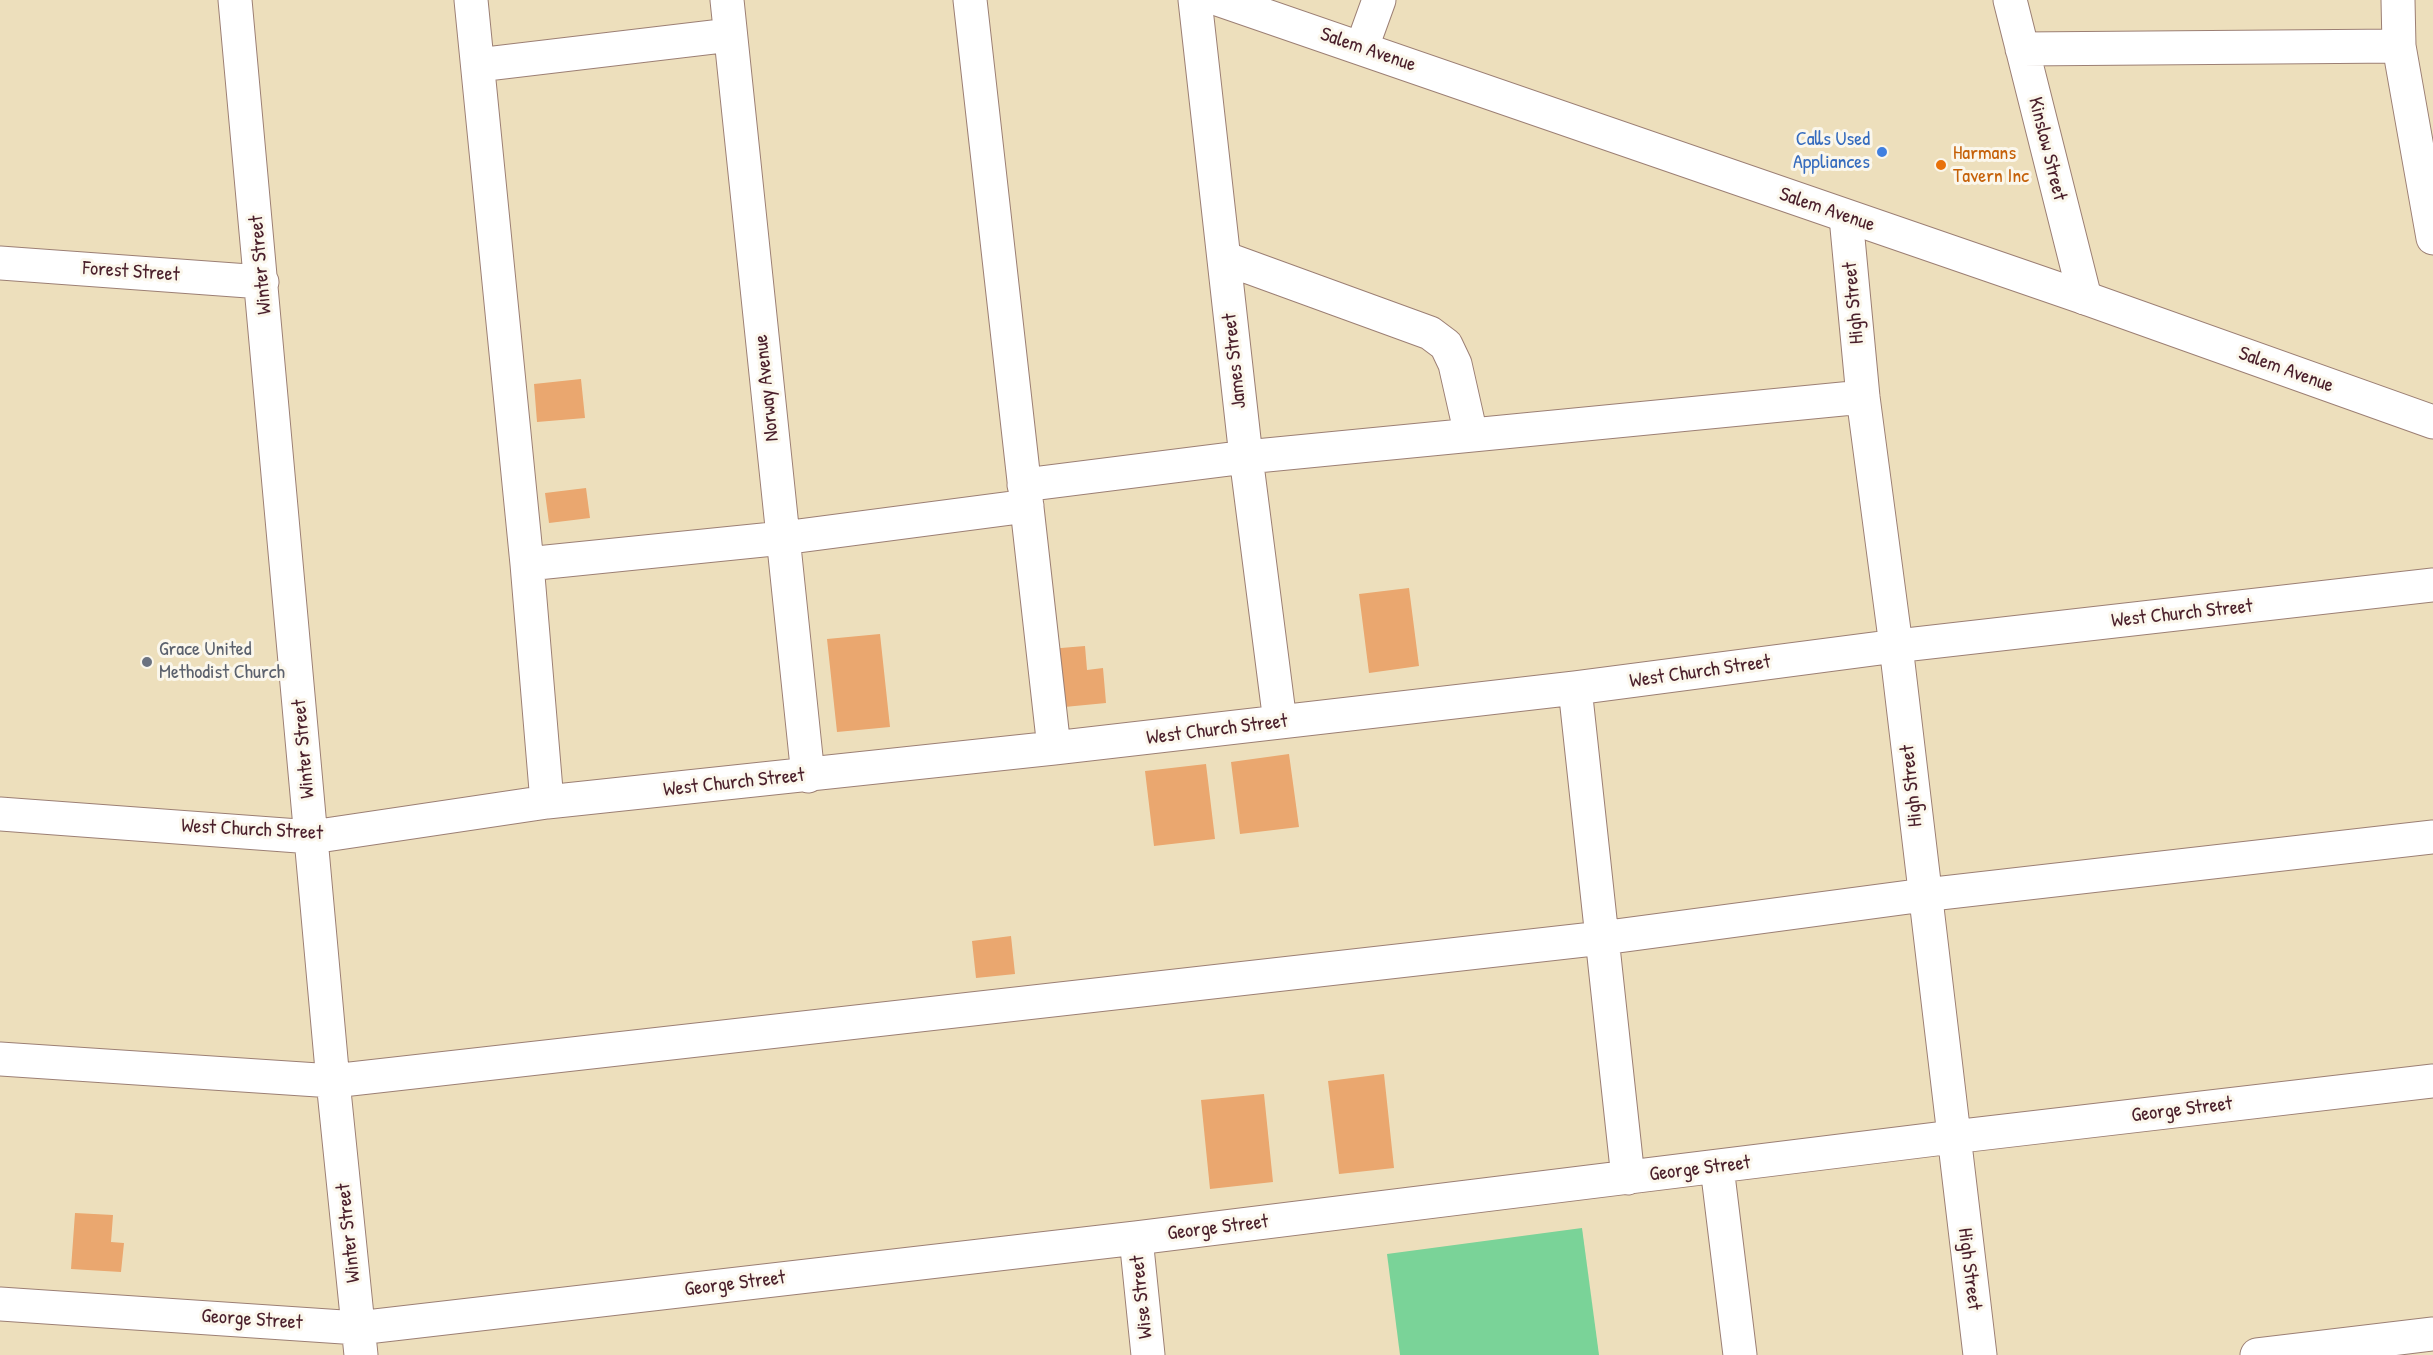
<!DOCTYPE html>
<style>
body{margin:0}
canvas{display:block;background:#eddfbc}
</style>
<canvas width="2433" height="1355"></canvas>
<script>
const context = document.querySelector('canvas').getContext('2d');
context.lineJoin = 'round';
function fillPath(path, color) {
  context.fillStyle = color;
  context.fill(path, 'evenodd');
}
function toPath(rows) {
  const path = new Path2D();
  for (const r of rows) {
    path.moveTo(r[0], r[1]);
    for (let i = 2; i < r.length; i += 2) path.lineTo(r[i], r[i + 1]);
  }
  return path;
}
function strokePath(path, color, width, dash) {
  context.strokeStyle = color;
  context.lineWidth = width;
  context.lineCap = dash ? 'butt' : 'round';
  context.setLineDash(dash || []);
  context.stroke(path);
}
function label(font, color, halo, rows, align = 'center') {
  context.font = font + ' "Patrick Hand",sans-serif';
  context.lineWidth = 6;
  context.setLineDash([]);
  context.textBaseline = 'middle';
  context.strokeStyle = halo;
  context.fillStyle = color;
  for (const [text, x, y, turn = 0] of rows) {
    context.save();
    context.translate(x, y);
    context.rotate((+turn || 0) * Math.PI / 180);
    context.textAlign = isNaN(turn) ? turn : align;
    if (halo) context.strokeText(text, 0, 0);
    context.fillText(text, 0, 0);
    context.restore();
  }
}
const green = toPath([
 [1582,1228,1599,1355,1400,1355,1387,1254]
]);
const building = toPath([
 [581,379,585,418,537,422,534,384],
 [586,488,590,518,549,523,545,493],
 [1409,588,1419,666,1369,673,1359,594],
 [880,634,890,727,837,732,827,639],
 [1085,646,1087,670,1103,668,1106,703,1054,708,1049,649],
 [1289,754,1299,827,1240,834,1231,762],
 [1206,764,1215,839,1154,846,1145,771],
 [1011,936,1015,974,976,978,972,941],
 [1384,1074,1394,1168,1339,1174,1328,1081],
 [1264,1094,1273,1182,1210,1189,1201,1100],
 [75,1213,113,1215,111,1242,124,1243,121,1272,71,1269]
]);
const minor = toPath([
 [235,0,333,1081,361,1355],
 [471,0,527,564,547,802],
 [727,0,808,776],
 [970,0,1054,748],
 [1195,0,1246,457,1280,722],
 [2010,0,2085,298],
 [2399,46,2433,238],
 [1362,47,1379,0],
 [2022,49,2399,46,2398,0],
 [478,65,730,35],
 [1846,217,1863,397,1896,646,1980,1355],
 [1224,258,1430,333,1446,345,1455,364,1471,435],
 [0,263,262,282],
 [1024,485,1246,457,1863,397],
 [527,564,783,538,1027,506],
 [1575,688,1628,1178],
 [0,814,312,837,547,802,1054,748,1575,688,1896,646,2433,585],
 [0,1059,333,1081,1602,938,1924,895,2433,837],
 [1717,1167,1740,1355],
 [1136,1238,1148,1355],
 [0,1304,358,1328,1136,1238,1952,1137,2433,1081],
 [2257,1355,2433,1334]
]);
const major = toPath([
 [1220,0,2085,298,2433,422]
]);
const markers = [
 [1882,152,6,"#3f7fe0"],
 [1941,165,6,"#e8710a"],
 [147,662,6,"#6b7280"]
];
const streetNames = [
 ["Salem Avenue",1368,50,19],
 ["Kinslow Street",2047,149,76],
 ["Salem Avenue",1827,210,19],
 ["Winter Street",261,265,-95],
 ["Forest Street",131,272,4],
 ["High Street",1854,303,-95],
 ["James Street",1235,361,-96],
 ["Salem Avenue",2286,370,20],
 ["Norway Avenue",767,388,-96],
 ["West Church Street",2182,614,-6],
 ["West Church Street",1700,672,-8],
 ["West Church Street",1217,730,-7],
 ["Winter Street",304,749,-95],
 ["West Church Street",734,783,-6],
 ["High Street",1912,786,-96],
 ["West Church Street",252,830,3],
 ["George Street",2182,1110,-7],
 ["George Street",1700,1169,-7],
 ["George Street",1218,1228,-7],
 ["Winter Street",349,1233,-96],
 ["High Street",1969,1269,83],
 ["George Street",735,1284,-7],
 ["Wise Street",1142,1297,-96],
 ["George Street",252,1320,4]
];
const shopNames = [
 ["Calls Used",1870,140],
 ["Appliances",1870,163]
];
const foodNames = [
 ["Harmans",1953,154],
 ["Tavern Inc",1953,177]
];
const worshipNames = [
 ["Grace United",159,650],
 ["Methodist Church",159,673]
];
fillPath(green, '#7ad398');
fillPath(building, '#eaa76f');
strokePath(minor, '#9c7f74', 35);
strokePath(major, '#9c7f74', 35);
strokePath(minor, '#fff', 33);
strokePath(major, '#fff', 33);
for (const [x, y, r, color] of markers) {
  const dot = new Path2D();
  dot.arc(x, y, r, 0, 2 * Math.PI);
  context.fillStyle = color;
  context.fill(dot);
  strokePath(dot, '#fbf7ec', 2);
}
label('20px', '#4a1f2b', '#fbf7ec', streetNames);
label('20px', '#366cbe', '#fbf7ec', shopNames, 'right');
label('20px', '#c56008', '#fbf7ec', foodNames, 'left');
label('20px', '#5b616d', '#fbf7ec', worshipNames, 'left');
</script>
